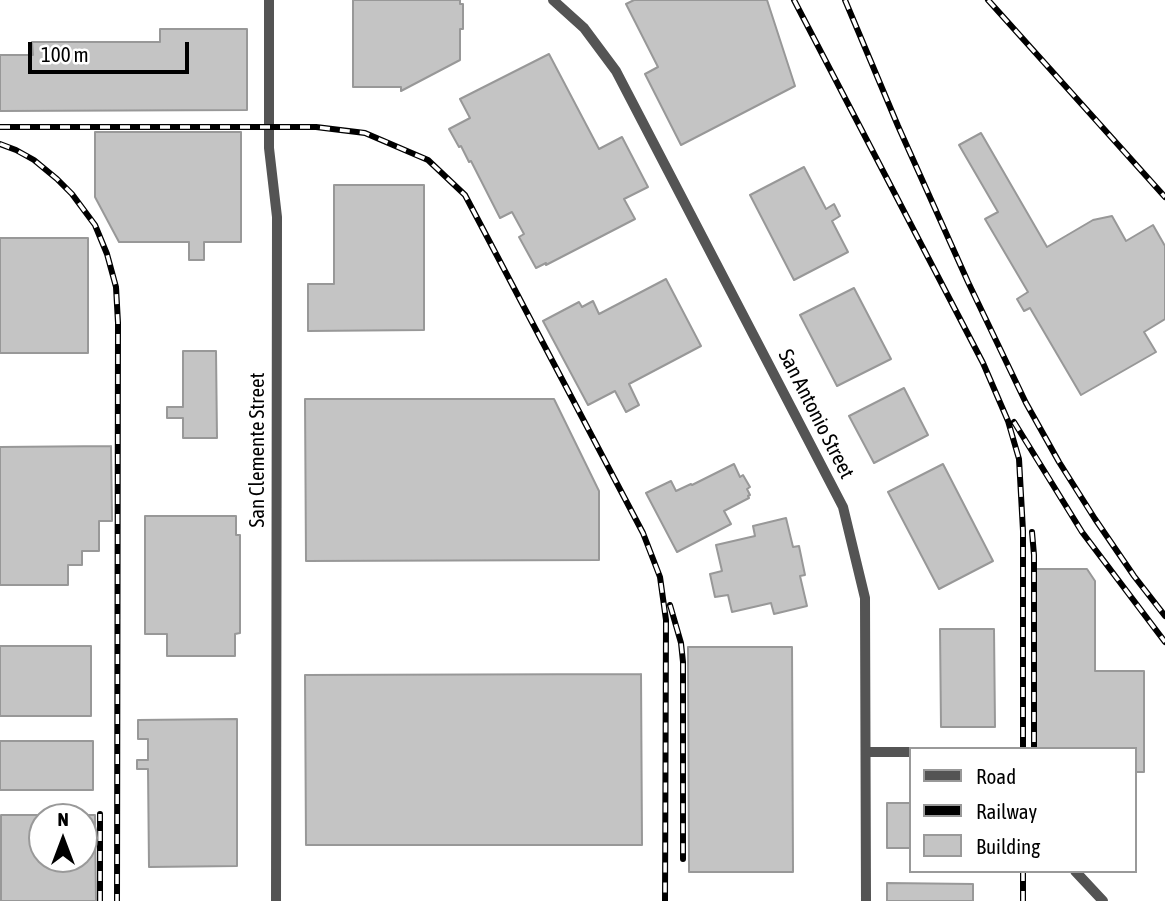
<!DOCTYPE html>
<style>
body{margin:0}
#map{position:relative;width:1165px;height:901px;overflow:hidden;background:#fff;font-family:"Asap Condensed",sans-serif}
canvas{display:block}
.legend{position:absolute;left:909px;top:747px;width:228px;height:126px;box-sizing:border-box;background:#fff;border:2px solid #999;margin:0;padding:9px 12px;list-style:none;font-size:21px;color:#000}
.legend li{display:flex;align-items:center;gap:14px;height:35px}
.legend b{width:35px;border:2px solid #999}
.north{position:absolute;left:28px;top:803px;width:70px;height:70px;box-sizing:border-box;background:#fff;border:2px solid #999;border-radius:50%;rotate:0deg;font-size:19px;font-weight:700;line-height:28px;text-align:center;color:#000}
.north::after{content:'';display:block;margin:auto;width:24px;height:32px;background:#000;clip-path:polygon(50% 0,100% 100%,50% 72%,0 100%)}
.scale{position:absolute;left:28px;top:42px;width:161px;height:32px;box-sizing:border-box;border:4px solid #000;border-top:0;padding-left:9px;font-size:21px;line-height:24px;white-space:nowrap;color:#000;-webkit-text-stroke:5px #fff;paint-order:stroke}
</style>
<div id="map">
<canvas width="1165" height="901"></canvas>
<ul class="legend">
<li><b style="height:9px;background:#545454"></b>Road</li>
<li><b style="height:9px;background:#000"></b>Railway</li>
<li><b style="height:19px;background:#c4c4c4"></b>Building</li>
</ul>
<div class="north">N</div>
<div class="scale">100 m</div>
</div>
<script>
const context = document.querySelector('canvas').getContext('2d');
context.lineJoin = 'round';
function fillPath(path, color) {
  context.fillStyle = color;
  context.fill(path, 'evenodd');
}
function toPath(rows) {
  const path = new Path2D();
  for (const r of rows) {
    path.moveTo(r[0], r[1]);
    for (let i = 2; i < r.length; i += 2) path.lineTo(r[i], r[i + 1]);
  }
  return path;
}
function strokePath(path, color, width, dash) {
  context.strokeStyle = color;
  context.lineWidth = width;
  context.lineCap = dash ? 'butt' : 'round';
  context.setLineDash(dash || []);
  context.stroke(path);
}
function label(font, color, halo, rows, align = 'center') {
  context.font = font + ' "Asap Condensed",sans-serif';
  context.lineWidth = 7;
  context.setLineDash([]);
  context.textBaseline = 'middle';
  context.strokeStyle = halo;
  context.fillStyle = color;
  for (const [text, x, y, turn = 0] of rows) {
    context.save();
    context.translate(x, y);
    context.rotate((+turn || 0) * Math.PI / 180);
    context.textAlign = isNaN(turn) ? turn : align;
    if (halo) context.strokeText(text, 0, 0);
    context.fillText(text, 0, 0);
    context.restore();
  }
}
const building = toPath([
 [353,0,460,0,460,4,463,4,463,29,460,29,460,60,401,91,401,87,353,87,353,0],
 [634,0,767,0,795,86,681,145,645,74,658,67,626,4,634,0],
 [160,29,247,29,247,110,0,111,0,55,33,55,32,42,160,42,160,29],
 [549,54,599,149,622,137,648,187,624,199,635,219,546,265,546,263,536,268,519,237,524,234,512,212,500,218,471,161,469,162,461,146,459,147,449,129,470,118,460,99,549,54],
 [95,132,241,132,241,242,204,242,204,260,189,260,189,242,119,242,95,197,95,132],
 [981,133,1047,247,1093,220,1112,216,1126,241,1153,225,1165,246,1165,319,1144,332,1156,352,1081,395,1030,308,1024,311,1017,299,1028,292,985,219,998,212,959,145,981,133],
 [804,167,826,209,834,204,840,216,832,221,848,252,794,280,750,195,804,167],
 [334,185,424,185,424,330,308,331,308,284,334,284,334,185],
 [0,238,88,238,88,353,0,353,0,238],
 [666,279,701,346,629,384,639,405,626,412,615,391,588,405,543,321,579,302,582,307,593,301,599,314,666,279],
 [854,288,891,359,837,386,800,315,854,288],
 [183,351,216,351,217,438,183,438,183,418,167,418,167,407,183,407,183,351],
 [904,388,928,435,874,463,849,416,904,388],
 [305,399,554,399,599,491,599,560,306,561,305,399],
 [111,446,112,521,99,521,99,551,82,551,82,565,68,565,68,585,0,585,0,447,111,446],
 [734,464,740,477,743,475,750,487,747,489,750,495,748,496,749,498,724,511,731,524,677,552,646,493,671,481,676,491,691,484,692,485,734,464],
 [943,464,993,561,939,589,888,492,943,464],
 [145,516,236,516,236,535,240,535,240,633,235,634,235,656,167,656,167,634,145,634,145,516],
 [786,518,793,547,799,546,805,575,800,576,807,606,774,614,771,603,732,612,728,595,715,597,710,574,722,571,716,545,755,536,753,526,786,518],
 [1036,569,1087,569,1095,581,1095,671,1144,671,1144,772,1135,772,1135,749,1036,749,1036,569],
 [940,629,994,629,995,727,941,727,940,629],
 [0,646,91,646,91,716,0,716,0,646],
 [688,647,792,647,793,872,689,872,688,647],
 [641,674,642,845,306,845,305,675,641,674],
 [237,719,237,866,149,867,148,769,137,769,137,760,148,760,148,739,138,739,138,720,237,719],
 [0,741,93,741,93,790,0,790,0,741],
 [887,803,911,803,911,848,887,848,887,803],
 [1,815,42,815,42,859,84,859,84,815,95,815,96,901,1,901,1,815],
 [887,883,973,884,973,901,887,901,887,883]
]);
const street = toPath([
 [269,0,269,148,277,217,276,901],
 [553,0,584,28,616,71,843,507,865,598,866,901],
 [867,752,911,752],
 [1075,871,1103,901]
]);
const rail = toPath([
 [794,0,983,363,1008,421,1019,459,1023,531,1023,749],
 [845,0,898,126,968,282,1026,403,1059,462,1095,519,1134,576,1165,616],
 [988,0,1165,197],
 [0,127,316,127,365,133,428,160,465,195,643,533,660,577,666,620,665,901],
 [0,144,16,150,34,160,57,179,72,194,95,225,107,254,116,287,118,323,117,901],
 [1014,422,1082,532,1165,642],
 [1032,532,1034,555,1034,749],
 [670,605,681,643,683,662,683,859],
 [100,901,100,814],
 [1023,901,1023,871]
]);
const streetNames = [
 ["San Antonio Street",816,414,63],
 ["San Clemente Street",257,450,-90]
];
fillPath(building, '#c4c4c4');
strokePath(building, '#989898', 2);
strokePath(street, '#545454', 10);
strokePath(rail, '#000', 6);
strokePath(rail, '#fff', 3.5, [10]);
label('21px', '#000', '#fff', streetNames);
</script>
